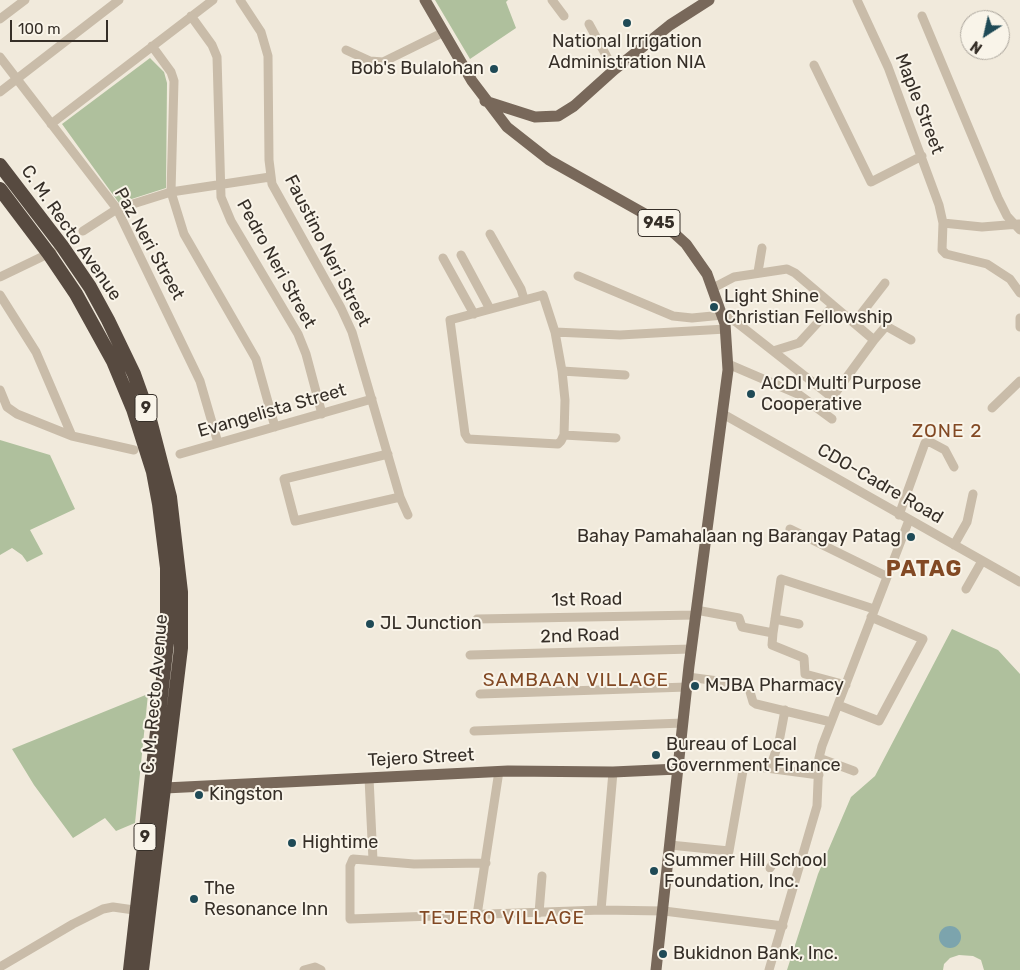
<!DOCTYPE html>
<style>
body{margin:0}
#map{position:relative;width:1020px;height:970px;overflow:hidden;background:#f1eadc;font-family:Rubik,sans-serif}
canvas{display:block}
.north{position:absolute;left:960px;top:10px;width:50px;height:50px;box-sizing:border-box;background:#f9f4e9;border:1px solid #aba59c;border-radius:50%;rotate:215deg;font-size:14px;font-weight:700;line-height:20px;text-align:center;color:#362f28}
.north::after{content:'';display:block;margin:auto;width:18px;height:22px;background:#1f4a56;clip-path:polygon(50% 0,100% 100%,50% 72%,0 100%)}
.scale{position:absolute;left:10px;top:20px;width:98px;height:22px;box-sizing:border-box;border:2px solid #362f28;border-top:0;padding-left:6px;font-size:15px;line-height:18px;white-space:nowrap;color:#362f28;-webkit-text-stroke:4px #f9f4e9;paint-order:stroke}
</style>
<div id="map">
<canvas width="1020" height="970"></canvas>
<div class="north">N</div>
<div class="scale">100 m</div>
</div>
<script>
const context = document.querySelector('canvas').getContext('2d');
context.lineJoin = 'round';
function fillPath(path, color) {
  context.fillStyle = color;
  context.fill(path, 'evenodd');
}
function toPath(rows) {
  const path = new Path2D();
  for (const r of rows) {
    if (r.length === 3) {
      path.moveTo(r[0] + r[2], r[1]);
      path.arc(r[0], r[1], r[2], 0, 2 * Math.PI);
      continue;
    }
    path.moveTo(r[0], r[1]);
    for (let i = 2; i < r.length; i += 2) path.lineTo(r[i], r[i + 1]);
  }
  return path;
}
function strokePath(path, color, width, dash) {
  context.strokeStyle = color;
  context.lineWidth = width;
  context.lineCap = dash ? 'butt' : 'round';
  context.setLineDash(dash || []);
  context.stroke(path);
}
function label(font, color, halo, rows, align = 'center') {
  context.font = font + ' Rubik,sans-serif';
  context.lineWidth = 4;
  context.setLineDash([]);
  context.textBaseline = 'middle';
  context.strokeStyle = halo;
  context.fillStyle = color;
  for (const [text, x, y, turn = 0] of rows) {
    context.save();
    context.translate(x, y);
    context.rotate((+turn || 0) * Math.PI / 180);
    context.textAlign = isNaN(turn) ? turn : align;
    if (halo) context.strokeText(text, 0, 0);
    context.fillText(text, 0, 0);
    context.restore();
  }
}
const green = toPath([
 [435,0,508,0,506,2,516,28,470,59],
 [150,58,164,72,167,83,166,188,119,203,62,124],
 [0,440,50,455,75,509,30,530,43,554,27,562,22,555,12,548,0,555],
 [952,629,998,650,1020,674,1020,970,984,970,981,960,973,956,959,955,950,958,944,964,943,970,787,970,818,874,851,797,875,776],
 [148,694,135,823,116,831,105,818,73,838,34,785,12,749]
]);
const water = toPath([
 [950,937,11]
]);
const minor = toPath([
 [240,0,261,32,268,56,269,160,272,184,341,308,352,332,400,497,408,515],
 [552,0,564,16],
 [857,0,888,67,939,205,943,223,942,250,946,254,987,264,1010,279,1020,293],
 [191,16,212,45,217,57,221,197,231,221,298,334,306,354,322,414],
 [922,16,998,198,1007,216,1020,230],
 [0,19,25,0],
 [589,24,614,70],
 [152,46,171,72,174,81,171,192,184,234,256,359,275,427],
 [346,50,370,61,383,62,444,32],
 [0,57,117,209,200,381,218,443],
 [814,65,871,182,922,156],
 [0,92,119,0],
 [51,124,213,0],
 [943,223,982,227,1019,224],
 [83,231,117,209,171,192,270,177],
 [490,234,521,289,524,299],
 [461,255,490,309],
 [443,258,474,314],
 [758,272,762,248],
 [578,276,673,316,692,318,723,315,736,322,829,395,836,392,874,340,795,273,787,269,734,277,713,288],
 [0,277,52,252],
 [0,295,36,352,72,436],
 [543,295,555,332,562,371,565,400,564,435,561,441,558,444,468,439,465,434,450,320,543,295],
 [1020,318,1020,327],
 [854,323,885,283],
 [555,332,620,335,726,329],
 [874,340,886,326,911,340],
 [773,351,799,343,833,306],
 [728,364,798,394,832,419],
 [562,371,625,375],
 [0,390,7,407,17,414,72,436,134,450],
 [992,408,1020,381],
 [723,414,1020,582],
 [564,435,616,438],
 [180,454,372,399],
 [388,454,284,479,295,521,400,497],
 [899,515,925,443,930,442,945,450,954,467],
 [790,529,886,576],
 [954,545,967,522,973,494],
 [966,589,982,561],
 [696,610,739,618,742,627,773,633,772,645,804,658,805,674,846,685],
 [477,619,696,615],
 [775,619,799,624],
 [773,633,781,579,874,609],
 [470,655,692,649],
 [688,677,748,685,753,702,756,704,831,722],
 [480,694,687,687],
 [838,705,879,721,923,639,871,617],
 [474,731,683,723],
 [819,758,854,771],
 [770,768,779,742,785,710],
 [369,778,373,860],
 [670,845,729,851,744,765,819,775],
 [486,863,414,864,353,859,350,866,350,919,601,910,664,911,783,926],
 [770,868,776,859,800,865],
 [601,910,613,772],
 [539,913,542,876],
 [477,915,499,771],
 [0,967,73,924,103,909,113,907,141,911],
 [304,970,315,967,321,970],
 [769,970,817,806,819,758,822,746,909,520]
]);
const major = toPath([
 [425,0,472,81,507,127,549,160,645,214,675,234,686,244,707,274,725,324,728,370,689,666,656,970],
 [485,101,535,117,558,116,574,106,614,70,670,25,709,0],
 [165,788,508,771,613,772,678,769]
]);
const highway = toPath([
 [0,165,62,246,90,287,108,320,134,374,149,416,170,497,181,592,181,648,142,970],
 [0,189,49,254,76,294,113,361,133,409,153,472,159,504,167,568,167,643,130,970]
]);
const markers = [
 [627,23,5,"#1f4a56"],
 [494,69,5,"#1f4a56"],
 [714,307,5,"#1f4a56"],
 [751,394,5,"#1f4a56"],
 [911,537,5,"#1f4a56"],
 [370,624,5,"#1f4a56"],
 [695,686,5,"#1f4a56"],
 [656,755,5,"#1f4a56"],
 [199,795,5,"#1f4a56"],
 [292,843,5,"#1f4a56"],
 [654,871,5,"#1f4a56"],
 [194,899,5,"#1f4a56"],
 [663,954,5,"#1f4a56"]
];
const shields = [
 [659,223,42],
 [146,408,22],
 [145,837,22]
];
const shieldNames = [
 ["945",659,223],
 ["9",146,408],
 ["9",145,837]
];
const poiNames = [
 ["National Irrigation",627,42,"center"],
 ["Administration NIA",627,63,"center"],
 ["Bob's Bulalohan",484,69,"right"],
 ["Light Shine",724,297],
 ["Christian Fellowship",724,318],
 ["ACDI Multi Purpose",761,384],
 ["Cooperative",761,405],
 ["Bahay Pamahalaan ng Barangay Patag",901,537,"right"],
 ["JL Junction",380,624],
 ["MJBA Pharmacy",705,686],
 ["Bureau of Local",666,745],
 ["Government Finance",666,766],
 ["Kingston",209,795],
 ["Hightime",302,843],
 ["Summer Hill School",664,861],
 ["Foundation, Inc.",664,882],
 ["The",204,889],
 ["Resonance Inn",204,910],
 ["Bukidnon Bank, Inc.",673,954]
];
const streetNames = [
 ["Maple Street",919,104,69],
 ["C. M. Recto Avenue",71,233,55],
 ["Paz Neri Street",149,244,61],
 ["Faustino Neri Street",327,251,63],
 ["Pedro Neri Street",276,264,61],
 ["Evangelista Street",272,411,-16],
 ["CDO-Cadre Road",880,484,30],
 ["1st Road",587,600,-1],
 ["2nd Road",580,636,-2],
 ["C. M. Recto Avenue",155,694,-85],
 ["Tejero Street",421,758,-3]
];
const neighbourhoodNames = [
 ["ZONE 2",947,432],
 ["SAMBAAN VILLAGE",576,681],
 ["TEJERO VILLAGE",502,919]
];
const districtNames = [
 ["PATAG",924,570]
];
fillPath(green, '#afc09d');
fillPath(water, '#7ca4ad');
strokePath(minor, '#c9bca9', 9);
strokePath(major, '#78685a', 11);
strokePath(highway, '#574a40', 14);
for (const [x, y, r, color] of markers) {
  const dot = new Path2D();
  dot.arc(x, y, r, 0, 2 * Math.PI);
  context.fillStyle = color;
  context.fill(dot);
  strokePath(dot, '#f9f4e9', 2);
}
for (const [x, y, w] of shields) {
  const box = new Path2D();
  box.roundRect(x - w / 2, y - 13.5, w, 27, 4);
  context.fillStyle = '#f9f4e9';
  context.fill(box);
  strokePath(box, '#362f28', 1);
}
label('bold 16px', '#362f28', null, shieldNames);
label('18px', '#362f28', '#f9f4e9', poiNames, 'left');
label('18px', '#362f28', '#f9f4e9', streetNames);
context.letterSpacing = '1px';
label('19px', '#824924', '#f9f4e9', neighbourhoodNames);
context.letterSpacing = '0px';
context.letterSpacing = '1px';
label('bold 22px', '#824924', '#f9f4e9', districtNames);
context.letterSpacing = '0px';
</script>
